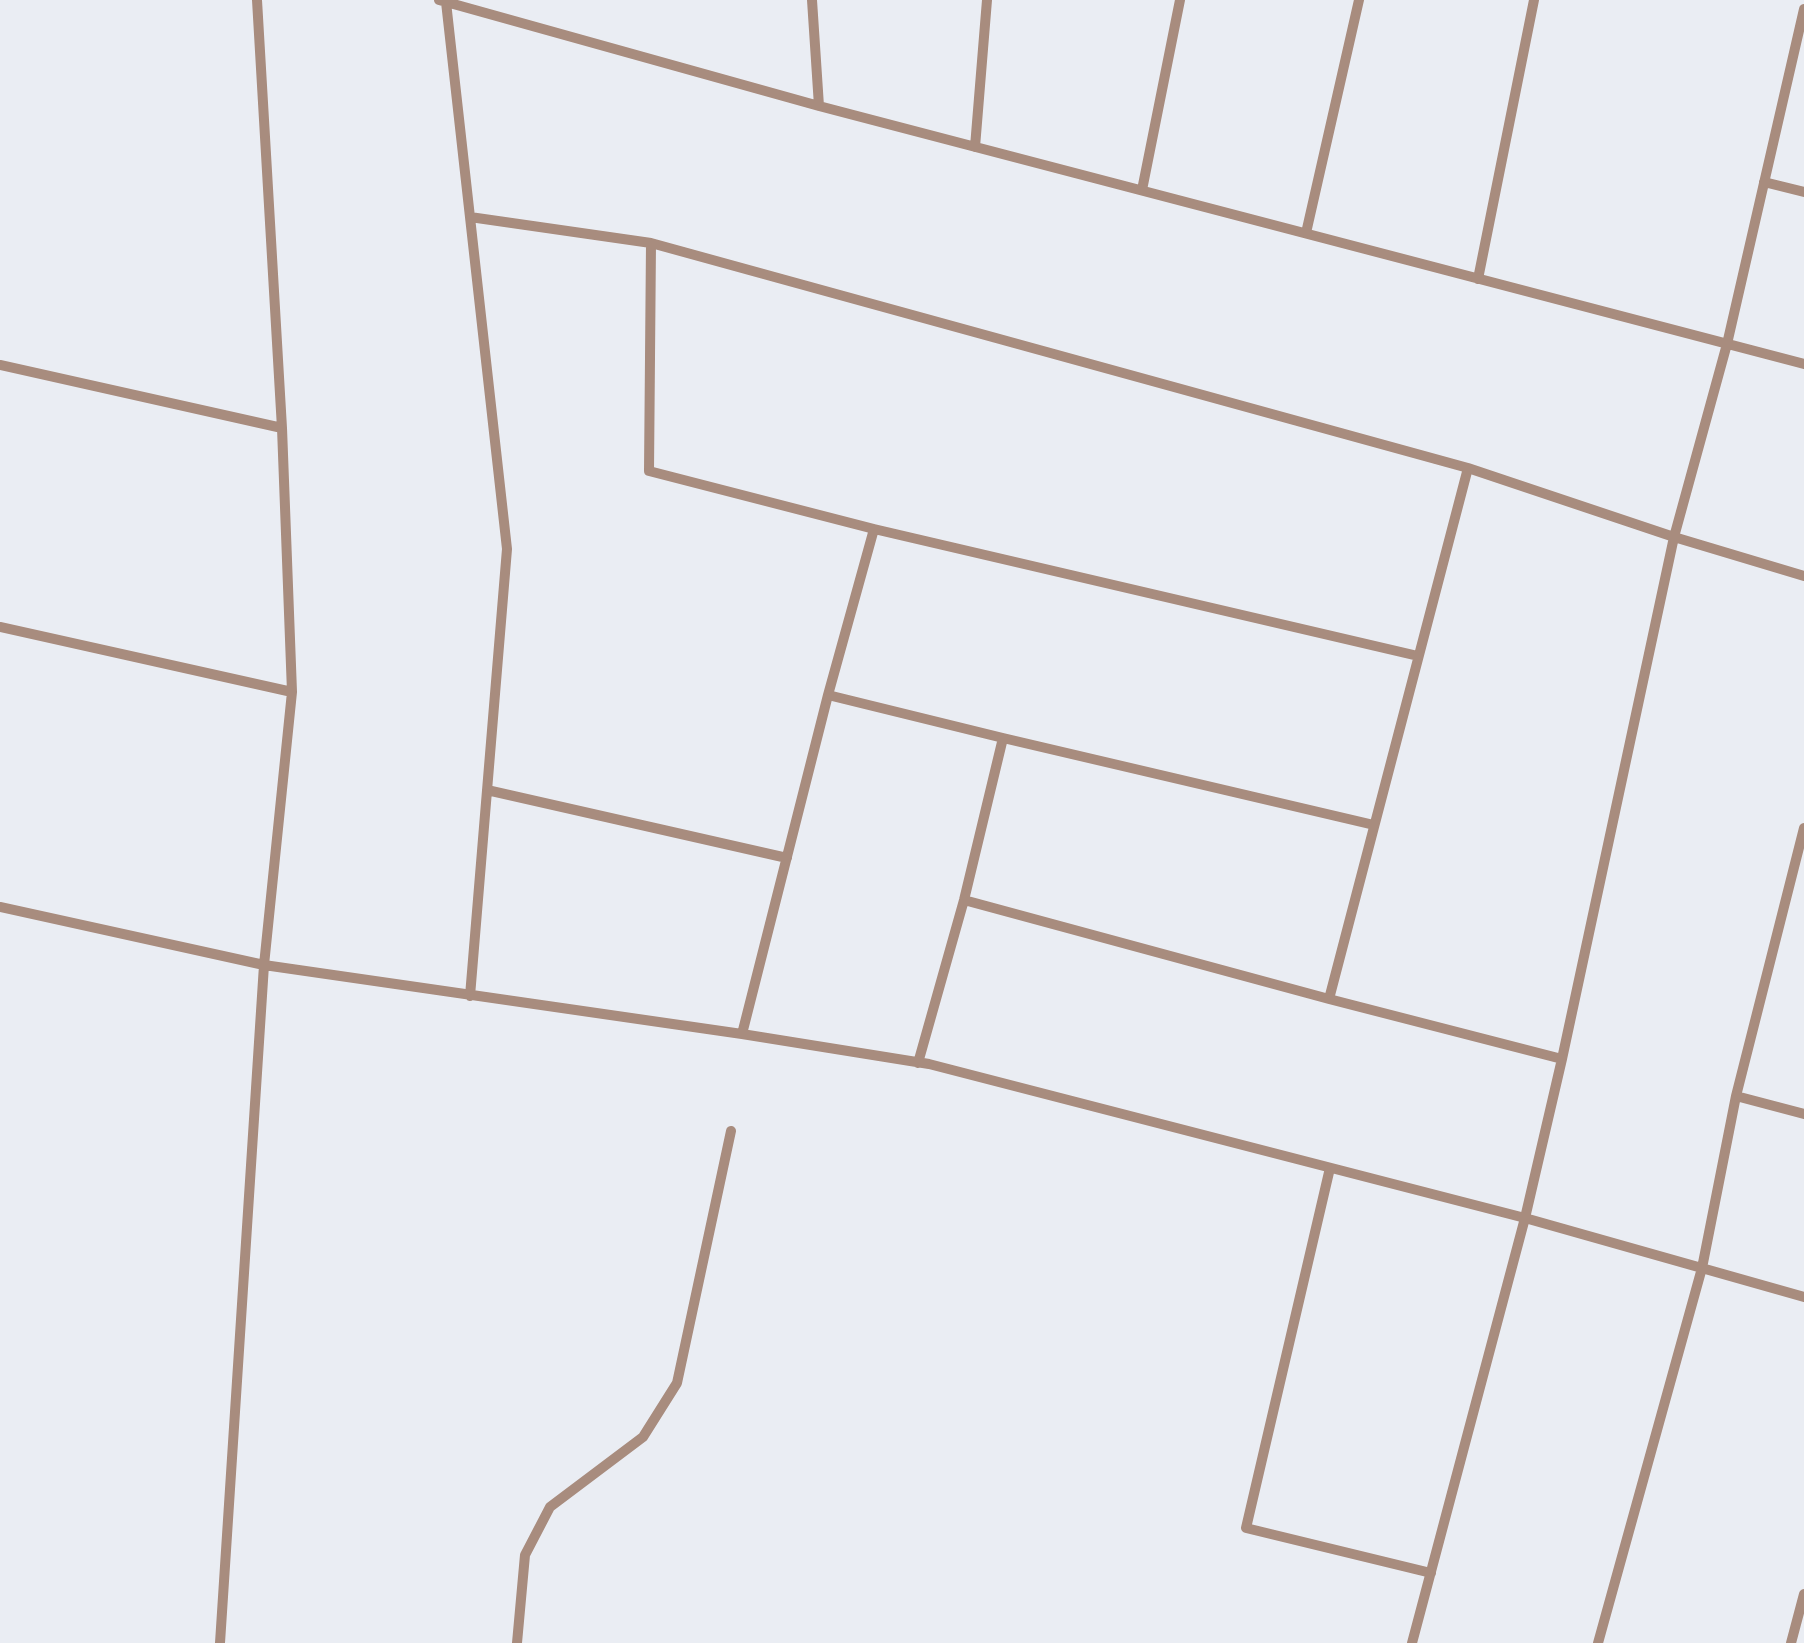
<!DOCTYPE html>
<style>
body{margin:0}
canvas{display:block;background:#eaedf3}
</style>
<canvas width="1804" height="1643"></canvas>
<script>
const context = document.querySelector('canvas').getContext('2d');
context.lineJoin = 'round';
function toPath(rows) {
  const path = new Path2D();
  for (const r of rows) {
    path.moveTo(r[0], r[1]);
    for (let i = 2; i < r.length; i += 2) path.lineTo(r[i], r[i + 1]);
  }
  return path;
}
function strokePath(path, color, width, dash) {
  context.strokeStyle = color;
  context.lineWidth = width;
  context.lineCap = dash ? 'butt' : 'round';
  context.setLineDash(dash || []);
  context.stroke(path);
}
const service = toPath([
 [517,1643,525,1555,550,1507,643,1437,677,1383,731,1131]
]);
const minor = toPath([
 [439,0,819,106,1804,364],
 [812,0,819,106],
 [446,2,507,549,470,996],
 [975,147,987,0],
 [1764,182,1804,192],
 [1142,190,1180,0],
 [470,217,651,243,1468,468,1674,537,1804,576],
 [1306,233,1359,0],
 [651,243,649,471,874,529,1418,656],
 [1478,279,1534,0],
 [0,365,282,428],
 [0,627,292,692],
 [828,695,1003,738,1374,825],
 [487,790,787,858],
 [964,900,1329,999,1562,1059],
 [0,907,264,965,742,1034,929,1064,1525,1218,1804,1297],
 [1329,999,1468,468],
 [742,1034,828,695,874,529],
 [918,1063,964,900,1003,738],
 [1736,1096,1804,1114],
 [1330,1168,1246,1528,1431,1573],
 [220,1643,264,965,292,692,282,428,257,0],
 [1412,1643,1525,1218,1562,1059,1674,537,1727,344,1804,9],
 [1598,1643,1702,1268,1736,1096,1804,828],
 [1791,1643,1804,1594]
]);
strokePath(service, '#a88c7e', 10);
strokePath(minor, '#a88c7e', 10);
</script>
